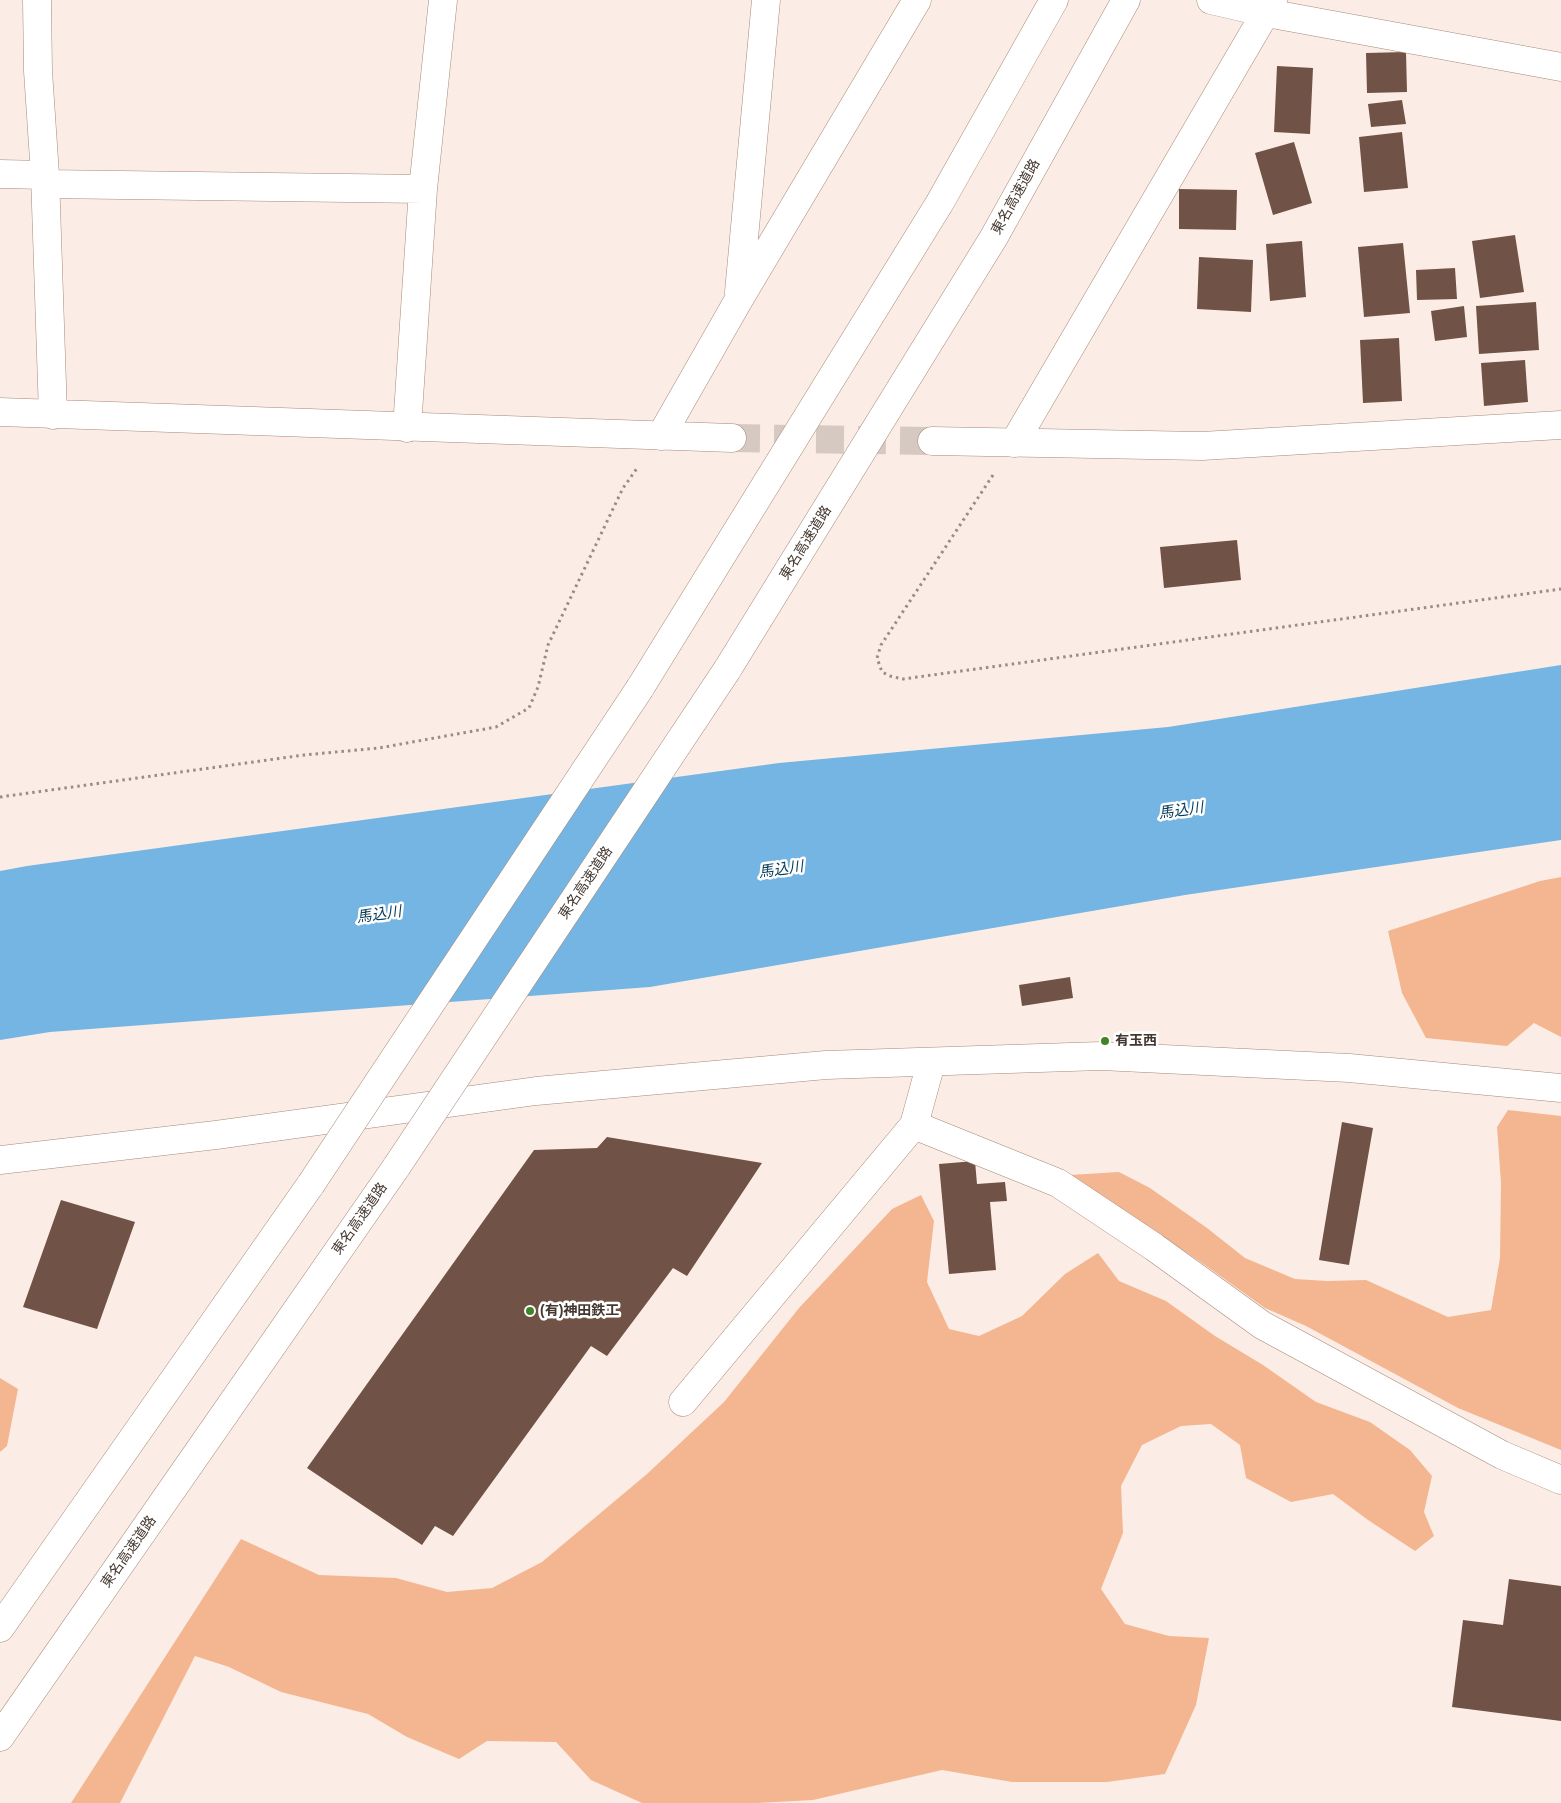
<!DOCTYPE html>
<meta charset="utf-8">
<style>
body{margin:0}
canvas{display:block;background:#fbede5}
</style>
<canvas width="1561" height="1803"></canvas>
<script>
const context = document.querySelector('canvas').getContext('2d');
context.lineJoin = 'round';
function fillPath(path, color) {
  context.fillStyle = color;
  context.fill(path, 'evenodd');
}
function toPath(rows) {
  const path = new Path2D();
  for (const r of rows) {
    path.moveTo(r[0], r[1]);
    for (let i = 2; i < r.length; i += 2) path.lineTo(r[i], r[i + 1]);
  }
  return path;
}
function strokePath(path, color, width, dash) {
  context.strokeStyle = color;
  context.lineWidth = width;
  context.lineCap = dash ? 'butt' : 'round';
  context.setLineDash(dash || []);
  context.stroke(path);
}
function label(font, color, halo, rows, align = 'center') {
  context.font = font + ' Arial,"Noto Sans JP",sans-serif';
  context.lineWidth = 5;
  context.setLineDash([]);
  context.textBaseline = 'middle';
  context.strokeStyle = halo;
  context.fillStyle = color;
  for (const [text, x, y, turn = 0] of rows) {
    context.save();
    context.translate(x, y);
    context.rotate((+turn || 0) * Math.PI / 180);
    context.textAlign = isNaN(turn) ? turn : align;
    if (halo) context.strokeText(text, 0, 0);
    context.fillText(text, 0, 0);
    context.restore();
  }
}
const green = toPath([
 [1561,877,1561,1037,1534,1023,1507,1046,1426,1038,1402,993,1388,931,1540,881],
 [1508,1110,1561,1116,1561,1450,1458,1408,1306,1326,1265,1308,1202,1263,1070,1175,1119,1172,1150,1188,1207,1228,1245,1258,1295,1279,1327,1281,1366,1280,1448,1317,1491,1310,1500,1258,1501,1183,1497,1127],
 [921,1195,934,1221,927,1282,949,1329,979,1336,1022,1316,1065,1274,1098,1253,1119,1281,1166,1301,1215,1336,1263,1365,1316,1402,1370,1422,1410,1450,1432,1476,1424,1512,1434,1536,1415,1551,1368,1520,1333,1494,1291,1502,1246,1478,1240,1445,1211,1424,1181,1426,1142,1445,1121,1486,1123,1533,1101,1589,1125,1624,1169,1636,1209,1638,1196,1705,1165,1774,1107,1782,1012,1782,942,1770,813,1800,757,1803,642,1803,591,1780,556,1742,487,1741,459,1759,407,1737,368,1714,281,1692,229,1667,195,1656,120,1803,71,1803,241,1539,319,1575,396,1578,447,1592,492,1588,542,1562,647,1474,724,1402,799,1308,892,1209],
 [0,1378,18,1389,7,1446,0,1452]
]);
const water = toPath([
 [1561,665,1561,840,1185,895,650,987,50,1032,0,1040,0,871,27,866,779,763,1168,727]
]);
const building = toPath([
 [1406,52,1407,92,1367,93,1366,53],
 [1277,66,1313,68,1310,134,1274,132],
 [1402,100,1406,124,1371,127,1368,104],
 [1402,132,1408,188,1364,192,1359,137],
 [1294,142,1312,203,1273,215,1255,153],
 [1179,189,1237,190,1236,230,1179,229],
 [1515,235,1524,292,1480,298,1472,241],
 [1302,241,1306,297,1270,301,1266,244],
 [1403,243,1410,313,1364,317,1358,247],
 [1199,257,1253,260,1251,312,1197,309],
 [1455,268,1457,299,1417,300,1416,270],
 [1536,302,1539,350,1479,354,1476,306],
 [1464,306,1467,337,1435,341,1431,311],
 [1399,338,1402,401,1363,403,1360,340],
 [1525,360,1528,402,1484,406,1481,363],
 [1237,540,1241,580,1164,588,1160,547],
 [1070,977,1073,998,1022,1006,1019,985],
 [1342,1122,1373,1128,1349,1265,1319,1260],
 [607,1137,762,1163,687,1276,673,1268,607,1356,591,1346,453,1536,435,1526,422,1545,307,1468,534,1150,597,1148],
 [975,1161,977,1184,1005,1182,1007,1201,990,1202,996,1270,949,1274,939,1164],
 [61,1200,135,1222,97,1329,23,1307],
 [1509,1579,1561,1586,1561,1721,1452,1707,1463,1620,1503,1625]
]);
const tertiaryTunnel = toPath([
 [732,438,932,441]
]);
const path = toPath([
 [993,475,881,645,877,658,882,672,890,676,903,679,1561,589],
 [0,797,304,755,379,748,496,727,529,708,538,687,548,645,623,488,638,467]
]);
const minor = toPath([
 [37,0,38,71,45,175,53,415],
 [1211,0,1267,13,1561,67],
 [0,174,45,175],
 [45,184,423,189],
 [739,292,766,0],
 [0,412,732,438],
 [407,428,423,189,443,0],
 [661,436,738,301,917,0],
 [1014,443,1273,0],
 [931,1063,914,1125,1058,1183,1154,1247,1262,1325,1502,1455,1561,1480],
 [683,1402,914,1125]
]);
const tertiary = toPath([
 [932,441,1202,446,1561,425],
 [0,1160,216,1135,536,1091,826,1065,1101,1056,1349,1068,1561,1088]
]);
const motorway = toPath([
 [727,670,994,237,1126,0],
 [640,688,939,204,1054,0],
 [0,1628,311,1184],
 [0,1737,397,1166]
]);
const motorwayBridge = toPath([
 [397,1166,727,670],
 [311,1184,640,688]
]);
const markers = [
 [1105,1041,5,"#408427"],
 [530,1311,5,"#408427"]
];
const streetNames = [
 ["東名高速道路",1016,197,-61],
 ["東名高速道路",806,543,-58],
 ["東名高速道路",586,883,-56],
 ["東名高速道路",360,1219,-55],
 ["東名高速道路",129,1552,-55]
];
const poiNames = [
 ["有玉西",1115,1041],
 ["(有)神田鉄工",540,1311]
];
const waterNames = [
 ["馬込川",1181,811,-8],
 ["馬込川",781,870,-8],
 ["馬込川",379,915,-8]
];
fillPath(green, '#f4b691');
fillPath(water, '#75b5e3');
fillPath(building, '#715247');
strokePath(tertiaryTunnel, '#d6c9c1', 28, [28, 14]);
strokePath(minor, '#a78977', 29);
strokePath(tertiary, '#a78977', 29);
strokePath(motorway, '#a78977', 29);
strokePath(path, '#9a8c84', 3, [2.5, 4]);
strokePath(minor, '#fff', 28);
strokePath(tertiary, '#fff', 28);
strokePath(motorway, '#fff', 28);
strokePath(motorwayBridge, '#a78977', 29, []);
strokePath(motorwayBridge, '#fff', 28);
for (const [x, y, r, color] of markers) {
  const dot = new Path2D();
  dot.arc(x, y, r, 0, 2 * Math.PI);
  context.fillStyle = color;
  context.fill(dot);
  strokePath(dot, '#fff', 2);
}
label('14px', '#44372f', '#fff', streetNames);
label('bold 14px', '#44372f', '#fff', poiNames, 'left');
label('italic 15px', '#073c5a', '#fff', waterNames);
</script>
